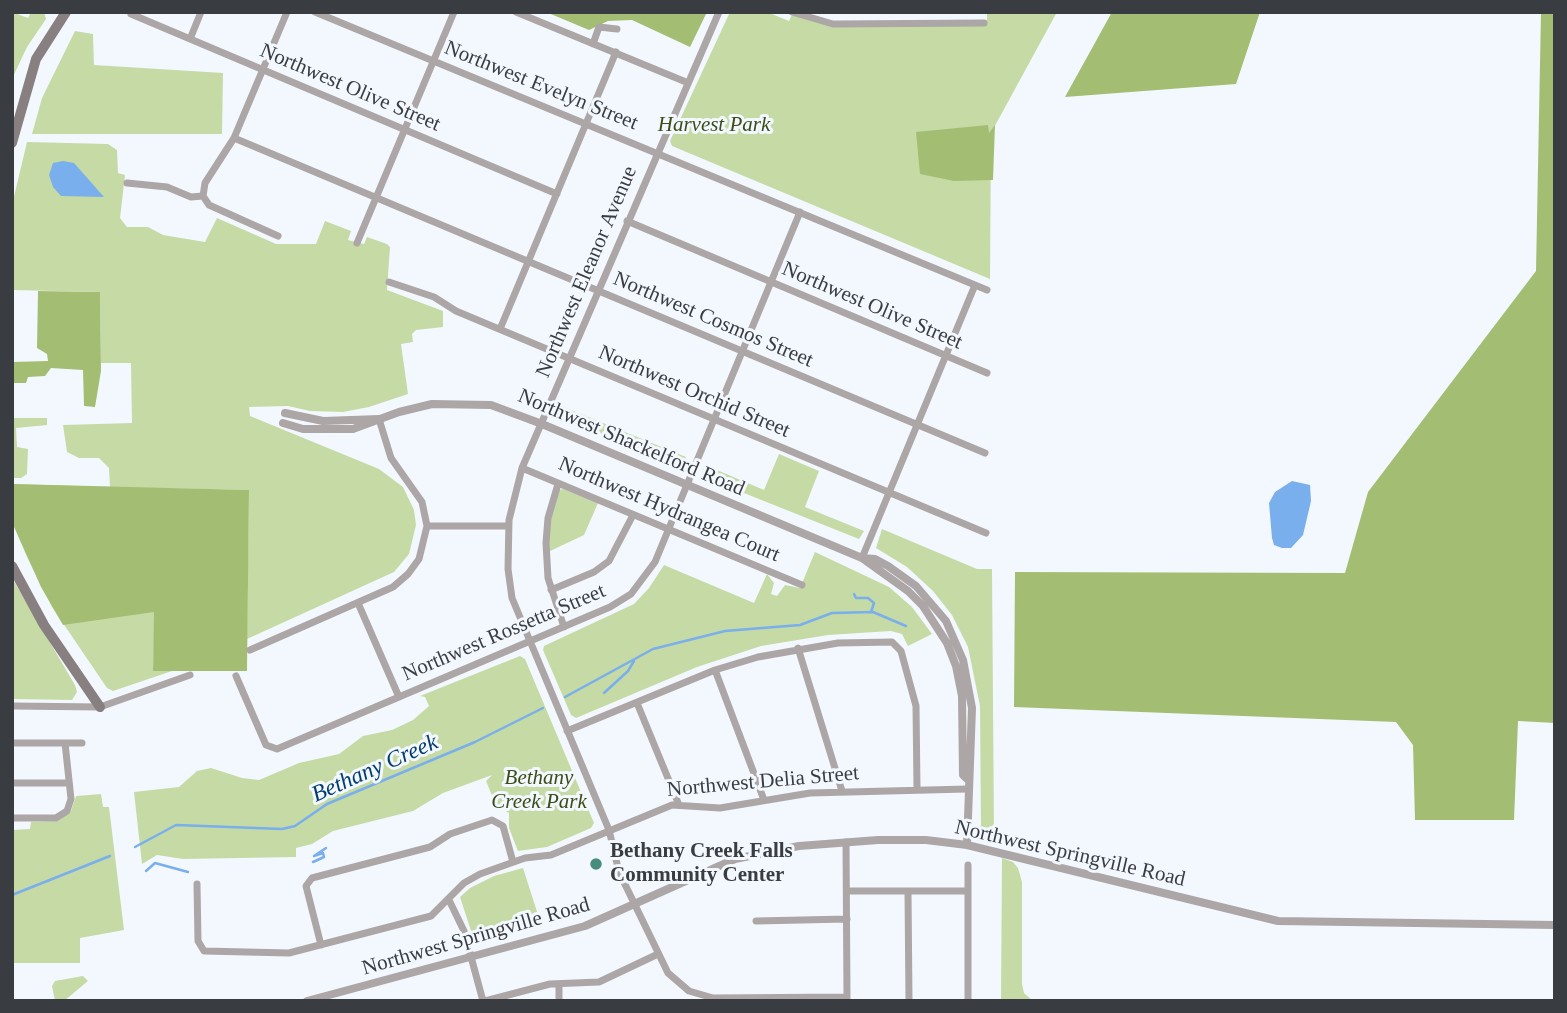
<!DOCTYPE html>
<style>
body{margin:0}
#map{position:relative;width:1567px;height:1013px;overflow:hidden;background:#f3f8fe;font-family:"Times New Roman",serif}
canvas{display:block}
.frame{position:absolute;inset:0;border:14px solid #393c40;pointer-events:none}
</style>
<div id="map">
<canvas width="1567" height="1013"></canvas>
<div class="frame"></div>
</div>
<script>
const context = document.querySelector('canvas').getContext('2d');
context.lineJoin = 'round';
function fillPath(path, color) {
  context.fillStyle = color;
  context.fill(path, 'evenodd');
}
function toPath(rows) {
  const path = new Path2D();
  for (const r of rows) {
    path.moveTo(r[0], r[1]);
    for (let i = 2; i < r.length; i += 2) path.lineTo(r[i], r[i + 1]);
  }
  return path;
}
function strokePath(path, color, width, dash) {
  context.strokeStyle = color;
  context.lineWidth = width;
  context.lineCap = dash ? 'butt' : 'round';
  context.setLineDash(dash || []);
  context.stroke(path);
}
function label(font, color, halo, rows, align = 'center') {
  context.font = font + ' "Times New Roman",serif';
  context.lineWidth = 6;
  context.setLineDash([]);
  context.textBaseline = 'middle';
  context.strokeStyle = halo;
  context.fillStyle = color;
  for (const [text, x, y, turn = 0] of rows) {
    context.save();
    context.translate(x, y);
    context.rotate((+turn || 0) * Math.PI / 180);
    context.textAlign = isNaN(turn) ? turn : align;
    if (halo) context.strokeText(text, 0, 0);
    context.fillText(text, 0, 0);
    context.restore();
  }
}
const green = toPath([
 [12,12,28,18,31,12,44,12,46,19,27,47,12,79],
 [730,12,767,12,789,21,793,12,816,21,987,22,987,12,1057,12,991,133,990,279,672,146,670,141],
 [75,31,93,34,94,65,223,73,222,134,32,134,42,98],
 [27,142,108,144,117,150,118,173,125,175,120,218,127,227,148,227,163,235,205,242,217,218,276,244,316,244,325,221,351,231,348,240,364,244,367,237,387,244,390,247,387,290,443,311,443,327,416,330,412,334,413,342,401,344,408,394,369,407,343,412,310,411,288,406,249,407,250,416,379,469,403,487,414,510,416,525,409,554,394,572,247,639,249,490,159,488,153,670,172,671,113,691,107,688,52,607,27,557,12,522,12,484,110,487,109,468,99,458,79,458,67,452,63,425,132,423,131,363,101,363,100,292,12,290,12,205],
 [559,405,686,457,684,464,677,465,559,416],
 [12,418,47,418,47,425,16,428,17,447,28,449,27,474,21,478,12,478],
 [779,454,819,471,805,507,864,531,859,539,704,477,702,473,705,465,764,490],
 [563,489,598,503,584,535,548,552,549,524,559,490],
 [882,529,977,569,992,569,994,835,981,829,980,706,968,647,952,615,933,591,907,567,876,548],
 [815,552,889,587,912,607,932,634,908,646,902,634,891,631,828,635,761,646,697,667,576,718,571,715,543,650,544,646,634,604,649,588,664,565,754,603,767,574,774,583,771,594,777,596,785,585,800,588],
 [12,578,75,685,77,692,72,700,12,699],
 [520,656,525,659,594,823,591,828,547,847,518,851,509,828,509,813,496,805,486,781,492,775,443,793,413,811,333,831,312,844,296,848,296,857,183,859,157,855,142,864,134,792,179,787,197,771,211,768,242,778,259,780,299,763,339,754,363,736,392,730,413,720,429,706,425,697,420,696],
 [101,794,103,807,109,807,124,930,80,938,80,963,12,963,12,830,30,829,31,822,58,821,71,811,76,796],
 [1002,858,1013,862,1018,868,1022,882,1022,984,1024,993,1033,1001,1001,1001],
 [523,868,540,921,488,935,486,941,474,940,460,897,470,888,494,876],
 [83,976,88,981,64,1001,55,1001,52,986,55,981]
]);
const forest = toPath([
 [546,12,707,12,690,47,632,20,608,21,589,30],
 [1112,12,1260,12,1236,84,1065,97],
 [1541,12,1555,12,1555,723,1518,721,1514,820,1415,820,1413,745,1396,722,1014,707,1015,572,1345,573,1368,492,1536,271],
 [988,125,989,133,995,125,993,180,954,181,920,174,916,132],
 [38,291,100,292,101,371,95,407,84,406,83,370,51,368,45,376,28,377,26,383,12,383,12,362,48,361,47,354,37,348],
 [12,484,249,490,247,671,153,671,154,612,63,625,41,587,12,522]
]);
const water = toPath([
 [63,161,74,163,104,197,61,196,53,187,49,175,53,163],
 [1292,481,1310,485,1311,501,1303,535,1291,548,1282,548,1274,545,1272,538,1269,503,1275,492]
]);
const stream = toPath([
 [854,594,856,598,868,598,874,603,871,612],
 [604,693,628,671,634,661],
 [565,697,653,649,725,631,800,625,832,613,873,612,906,626],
 [135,847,176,825,282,829,295,826,327,804,475,742,543,708],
 [313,862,324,857,323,853,314,856,326,848],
 [146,871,155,863,188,872],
 [12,895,110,856]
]);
const minor = toPath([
 [315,12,987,290],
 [516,12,686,82],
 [719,12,522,468,509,520,508,569,512,598,609,830,619,872,668,973,689,991,713,998,847,997],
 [792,12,833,24,984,23],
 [131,14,557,194],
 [190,39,201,12],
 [593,44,599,27,617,29],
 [234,138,985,453],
 [127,183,167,187,191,197,203,196],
 [203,196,205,183,234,138,287,12],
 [203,196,209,205,278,236],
 [627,221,987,373],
 [357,243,454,12],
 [389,282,434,297,456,311,986,533],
 [500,329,616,52],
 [522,468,802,585],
 [558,484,548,518,546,543,548,578,564,627],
 [427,526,508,526],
 [862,558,975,285],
 [551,590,594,572,609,561,633,515],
 [358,603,399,697],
 [798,648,842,791],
 [250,650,393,587,408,574,419,559,427,526,422,502,391,458,379,419],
 [715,670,764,800],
 [236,676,266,745,277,749,610,607,631,594,655,562,800,212],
 [637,703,679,805],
 [12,706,100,707,190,675],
 [567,731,715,670,758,657,838,643,892,642,901,651,916,706,917,789],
 [12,743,82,743],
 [12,783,69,783],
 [12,818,56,818,67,811,71,799,65,743],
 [846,842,847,999],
 [968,865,968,1001],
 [197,884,198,941,204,951,289,953,431,916,464,883,480,874,525,858,551,855,672,805,720,808,810,793,967,789],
 [847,891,968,891],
 [908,892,909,1001],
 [449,900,464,931,483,1001],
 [756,921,847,919],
 [321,945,306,886,312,878,430,847,450,834,492,820,503,826,513,862],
 [485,1001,550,984,599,982,658,954],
 [559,1001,559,984]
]);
const tertiary = toPath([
 [285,413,323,421,379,419],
 [283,423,303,429,353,429,399,412,432,404,491,405,542,424,862,558,908,591,923,606,947,643,956,666,962,696,963,775,967,779],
 [862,558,875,559,888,566,916,586,946,621,963,660,972,708,967,845],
 [307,1001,585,926,735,859,799,846,878,840,926,840,967,845,1278,921,1555,925]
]);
const secondary = toPath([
 [12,143,36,59,66,12],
 [12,566,44,625,100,707]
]);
const markers = [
 [596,864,7,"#488b7f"]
];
const streetNames = [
 ["Northwest Evelyn Street",541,86,22],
 ["Northwest Olive Street",350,88,23],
 ["Northwest Eleanor Avenue",587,272,-67],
 ["Northwest Olive Street",872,306,23],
 ["Northwest Cosmos Street",713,320,23],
 ["Northwest Orchid Street",694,392,23],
 ["Northwest Shackelford Road",631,443,23],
 ["Northwest Hydrangea Court",669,510,23],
 ["Northwest Rossetta Street",504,633,-23],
 ["Northwest Delia Street",763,782,-5],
 ["Northwest Springville Road",1070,854,13],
 ["Northwest Springville Road",476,937,-16]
];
const parkNames = [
 ["Harvest Park",714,125],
 ["Bethany",539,778],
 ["Creek Park",539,802]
];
const poiNames = [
 ["Bethany Creek Falls",610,852],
 ["Community Center",610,876]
];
const waterNames = [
 ["Bethany Creek",375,769,-24]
];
fillPath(green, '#c6daa6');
fillPath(forest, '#a3be72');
fillPath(water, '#79afec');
strokePath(stream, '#79afec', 2.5);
strokePath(minor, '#aca6a7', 7);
strokePath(tertiary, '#aca6a7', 8);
strokePath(secondary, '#887f80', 10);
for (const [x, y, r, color] of markers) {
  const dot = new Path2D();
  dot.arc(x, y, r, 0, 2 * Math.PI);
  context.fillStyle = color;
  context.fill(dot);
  strokePath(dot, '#f3f8fe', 2.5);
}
label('21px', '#393c40', '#f3f8fe', streetNames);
label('italic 21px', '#3b4c16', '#f3f8fe', parkNames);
label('bold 21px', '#393c40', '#f3f8fe', poiNames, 'left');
label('italic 23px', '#003b71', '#f3f8fe', waterNames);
</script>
